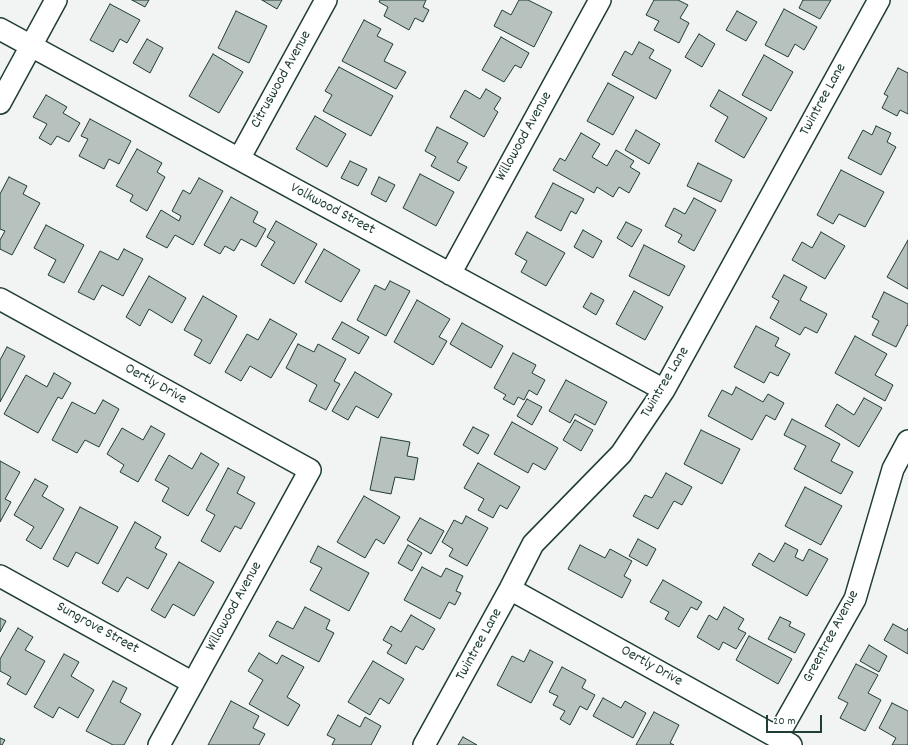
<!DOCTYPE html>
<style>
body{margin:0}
#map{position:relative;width:908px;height:745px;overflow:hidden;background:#f2f3f3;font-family:Dekko,sans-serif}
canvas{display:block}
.scale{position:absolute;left:766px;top:715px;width:56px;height:18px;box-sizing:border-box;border:2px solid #1f3d34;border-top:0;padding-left:5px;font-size:12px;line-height:14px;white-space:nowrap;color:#1f3d34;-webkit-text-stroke:3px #fff;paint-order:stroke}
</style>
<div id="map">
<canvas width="908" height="745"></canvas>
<div class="scale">20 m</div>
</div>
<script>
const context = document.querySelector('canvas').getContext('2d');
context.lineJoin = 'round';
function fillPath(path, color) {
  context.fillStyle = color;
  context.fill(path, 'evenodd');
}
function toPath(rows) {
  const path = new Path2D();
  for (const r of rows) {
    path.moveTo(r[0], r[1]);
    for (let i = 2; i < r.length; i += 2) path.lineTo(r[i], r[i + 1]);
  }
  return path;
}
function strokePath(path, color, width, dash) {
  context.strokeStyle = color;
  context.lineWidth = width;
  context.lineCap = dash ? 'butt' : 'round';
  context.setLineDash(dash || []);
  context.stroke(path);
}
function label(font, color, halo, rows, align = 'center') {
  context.font = font + ' Dekko,sans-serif';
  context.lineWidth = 4;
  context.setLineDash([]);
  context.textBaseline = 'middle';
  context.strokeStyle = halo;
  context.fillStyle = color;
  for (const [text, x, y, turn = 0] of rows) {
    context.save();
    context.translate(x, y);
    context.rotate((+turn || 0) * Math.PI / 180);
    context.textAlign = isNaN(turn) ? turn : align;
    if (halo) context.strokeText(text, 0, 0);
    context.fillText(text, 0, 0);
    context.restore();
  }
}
const building = toPath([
 [132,0,149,0,145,7,132,0],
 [262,0,282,0,277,9,262,0],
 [380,0,426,0,423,7,429,10,423,22,415,18,409,30,384,16,388,7,379,2,380,0],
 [519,0,528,0,552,12,534,47,494,26,502,10,511,15,519,0],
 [654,0,678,0,688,5,680,18,689,23,679,43,654,30,659,21,646,15,654,0],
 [803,0,831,0,820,19,799,8,803,0],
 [110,4,140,20,127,43,120,39,113,52,90,40,110,4],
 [784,9,817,27,804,50,795,44,788,57,765,45,784,9],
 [236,11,267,26,249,63,218,48,236,11],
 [737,11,757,22,746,41,726,30,737,11],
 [364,20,381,29,377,36,393,44,384,61,406,72,396,89,342,61,364,20],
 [699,34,715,44,702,67,685,57,699,34],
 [501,37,529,53,521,68,515,65,504,82,482,70,501,37],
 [147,39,163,48,150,73,133,63,147,39],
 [639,42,654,50,649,58,671,70,656,99,612,75,625,51,632,55,639,42],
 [213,54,243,72,219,113,189,96,213,54],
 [764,55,793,72,771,111,742,95,764,55],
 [339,67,393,96,371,136,323,111,332,95,325,91,339,67],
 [898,68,908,73,908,114,900,110,897,116,882,108,888,96,884,94,898,68],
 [608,83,634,97,613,135,587,121,608,83],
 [486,89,501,98,494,109,498,112,484,137,450,117,465,90,480,99,486,89],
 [719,90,767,118,744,158,715,141,728,117,710,106,719,90],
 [46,95,67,107,63,113,80,123,69,142,57,136,51,145,39,138,47,124,33,117,46,95],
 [315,116,346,134,327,167,296,149,315,116],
 [90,119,131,141,119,164,109,159,104,169,79,156,88,139,81,136,90,119],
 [876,126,891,133,887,142,896,147,881,175,848,158,863,130,872,135,876,126],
 [437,127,468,143,457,162,467,167,459,181,431,166,436,157,425,151,437,127],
 [636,130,660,144,649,164,625,150,636,130],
 [581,133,600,144,592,157,607,166,616,150,634,161,630,167,640,173,629,193,619,187,613,197,597,187,594,193,553,170,560,158,565,161,581,133],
 [137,149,162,163,157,172,165,177,147,211,130,201,133,195,116,186,137,149],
 [350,161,367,169,358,186,341,178,350,161],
 [698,163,732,180,721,202,687,186,698,163],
 [841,170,884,192,865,227,839,214,833,224,817,215,841,170],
 [420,174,454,192,436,226,403,208,420,174],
 [9,177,27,186,23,194,40,203,12,255,0,249,0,240,5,231,0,229,0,194,9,177],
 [379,177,395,185,386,202,371,194,379,177],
 [199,178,223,191,193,245,175,235,167,248,146,237,161,210,179,221,181,216,172,211,183,190,190,194,199,178],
 [553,183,584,199,576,214,571,211,561,231,535,217,553,183],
 [231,197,258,212,253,222,266,229,256,247,241,239,234,251,225,246,220,254,204,245,231,197],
 [694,198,716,210,694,251,678,242,682,235,665,226,674,208,685,214,694,198],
 [276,221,317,244,294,284,261,265,275,242,267,237,276,221],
 [626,222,642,230,632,247,617,238,626,222],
 [46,225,84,245,64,283,48,275,56,260,34,248,46,225],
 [583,230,602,241,593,258,574,247,583,230],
 [527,232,565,253,546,286,521,272,527,261,515,254,527,232],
 [821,232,845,246,825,279,792,260,802,242,812,248,821,232],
 [908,240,908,289,887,277,908,240],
 [644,245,685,266,669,296,629,276,644,245],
 [124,249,143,259,123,296,102,285,94,300,78,292,100,251,118,260,124,249],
 [324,249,360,270,341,302,305,282,324,249],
 [784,275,807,287,800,300,827,314,817,333,805,327,800,335,770,318,779,301,772,297,784,275],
 [149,276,186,298,172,323,149,309,140,326,126,317,149,276],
 [390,281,410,291,386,336,357,320,375,285,385,290,390,281],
 [634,291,663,307,645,340,616,324,634,291],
 [884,292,908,304,908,326,907,325,896,347,872,335,879,321,872,317,884,292],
 [591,293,604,300,596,315,583,307,591,293],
 [203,296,237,316,210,364,194,355,202,340,184,330,203,296],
 [417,300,450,319,439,337,447,341,433,365,394,342,417,300],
 [270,319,297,334,271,378,250,366,241,381,225,372,247,334,258,340,270,319],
 [342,322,369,337,359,354,332,339,342,322],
 [462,323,503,346,491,368,450,344,462,323],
 [756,326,779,338,775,346,790,354,778,376,770,372,764,383,734,367,756,326],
 [855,336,887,354,875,375,893,385,885,401,835,373,855,336],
 [298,344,314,352,318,344,346,359,334,381,340,384,326,410,309,401,317,385,286,368,298,344],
 [7,347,25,356,0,402,0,360,7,347],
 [513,353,536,365,532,373,545,380,537,395,529,390,524,400,518,397,514,405,503,399,506,395,494,388,513,353],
 [355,372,392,394,378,418,356,406,348,420,332,411,355,372],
 [54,373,71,383,62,399,58,397,38,433,4,414,26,375,47,387,54,373],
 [566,380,607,402,595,425,575,414,570,423,549,411,566,380],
 [736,387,763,402,768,394,784,403,775,420,766,415,752,440,708,416,722,390,732,395,736,387],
 [864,398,882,408,859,447,825,426,837,404,854,415,864,398],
 [527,399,542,407,532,425,517,416,527,399],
 [103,400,119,409,99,447,85,440,77,453,52,440,72,402,95,414,103,400],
 [792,419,840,444,831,461,853,472,841,494,794,469,806,446,784,435,792,419],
 [575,420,593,430,581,451,563,440,575,420],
 [512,422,558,448,545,470,533,463,528,473,494,454,512,422],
 [151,426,165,434,138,482,120,472,124,465,107,454,122,428,143,440,151,426],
 [473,427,489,435,478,454,463,445,473,427],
 [701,430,740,449,722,484,684,464,701,430],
 [381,437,410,442,407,456,418,458,414,480,395,477,391,494,370,490,381,437],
 [201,453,219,464,188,516,162,501,169,488,155,480,169,455,192,469,201,453],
 [0,461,20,472,5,499,11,502,0,522,0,461],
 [478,463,520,487,507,509,500,505,493,518,478,510,484,499,464,488,478,463],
 [228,468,245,477,237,493,255,503,241,529,235,526,220,552,201,541,215,515,206,510,228,468],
 [666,473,692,487,682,505,674,501,658,529,633,516,645,495,652,498,666,473],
 [35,479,48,486,42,496,64,509,41,549,26,540,34,527,14,515,35,479],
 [805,487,842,506,821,545,785,526,805,487],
 [364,496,400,517,384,544,376,539,365,558,337,542,364,496],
 [80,507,118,527,98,564,76,552,68,567,53,559,80,507],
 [466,516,488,528,467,566,449,556,453,549,442,542,454,520,462,524,466,516],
 [420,518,444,531,431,554,407,540,420,518],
 [135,522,161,537,155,548,167,554,148,589,127,577,118,592,102,583,135,522],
 [638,539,656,549,647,566,629,556,638,539],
 [785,543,798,550,795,557,803,561,809,549,828,559,807,596,752,565,759,553,774,562,785,543],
 [408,545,422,553,412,571,398,563,408,545],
 [580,545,605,558,610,549,632,561,624,576,631,580,622,598,568,569,580,545],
 [318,546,369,573,349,611,310,590,322,568,310,562,318,546],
 [179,562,214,582,194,616,173,604,165,618,151,610,179,562],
 [422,567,441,577,446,568,463,576,456,591,461,593,455,605,449,602,440,619,404,600,422,567],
 [663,580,702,602,697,610,691,607,679,627,665,619,669,612,650,602,663,580],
 [305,607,330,620,326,629,334,633,319,662,269,636,277,621,293,629,305,607],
 [724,607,744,619,738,629,746,633,736,649,723,642,719,650,697,637,709,615,717,620,724,607],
 [411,615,435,629,423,650,416,646,406,664,387,653,392,645,383,640,391,626,401,632,411,615],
 [780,617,791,622,789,626,805,634,795,653,768,639,780,617],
 [0,618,6,621,0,632,0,618],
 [893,624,906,631,908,628,908,654,884,640,893,624],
 [18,628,33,637,25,650,45,661,26,695,7,684,11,677,0,671,0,659,18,628],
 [749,636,792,659,778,684,736,660,749,636],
 [869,645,887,656,879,672,860,661,869,645],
 [530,650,553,662,531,703,497,685,512,656,524,662,530,650],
 [259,653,277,664,282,655,304,667,287,697,300,705,288,726,249,704,263,680,248,671,259,653],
 [64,654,79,662,71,676,94,690,78,718,59,707,53,718,34,707,64,654],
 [373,661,404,679,389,704,380,698,370,715,348,702,373,661],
 [856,664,878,675,868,693,881,700,865,731,840,718,848,703,838,698,856,664],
 [562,667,586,680,582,688,595,695,587,710,580,706,570,725,560,719,565,711,553,705,558,696,549,692,562,667],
 [113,681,127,688,120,702,141,714,124,745,113,745,86,731,113,681],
 [603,698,621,708,625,701,646,713,633,738,593,716,603,698],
 [231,701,259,716,253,728,265,734,259,745,208,745,231,701],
 [892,703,908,711,908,745,892,745,896,738,879,728,892,703],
 [654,712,679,725,670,743,674,745,636,745,654,712],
 [338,715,360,727,365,717,381,726,371,745,332,745,335,739,327,735,338,715],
 [463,737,477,745,458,745,463,737],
 [0,738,5,740,2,745,0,745,0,738]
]);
const minor = toPath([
 [0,29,664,390],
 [0,103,56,0],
 [239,159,326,0],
 [450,274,600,0],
 [0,299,310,470,159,745],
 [0,576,193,683],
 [510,589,791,745],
 [777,737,855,599,893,469,908,441],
 [424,745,510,589,533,544,621,454,664,390,879,0]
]);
const streetNames = [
 ["Citruswood Avenue",282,80,-61],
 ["Twintree Lane",824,100,-61],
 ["Willowood Avenue",525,137,-61],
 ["Volkwood Street",332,210,28],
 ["Twintree Lane",666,383,-59],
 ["Oertly Drive",155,385,29],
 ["Willowood Avenue",235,607,-61],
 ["Sungrove Street",97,629,29],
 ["Greentree Avenue",832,637,-62],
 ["Twintree Lane",480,645,-61],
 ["Oertly Drive",651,667,29]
];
fillPath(building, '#b7c1bd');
strokePath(building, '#1f3d34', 1);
strokePath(minor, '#1f3d34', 24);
strokePath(minor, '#fff', 21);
label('15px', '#1f3d34', '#fff', streetNames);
</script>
